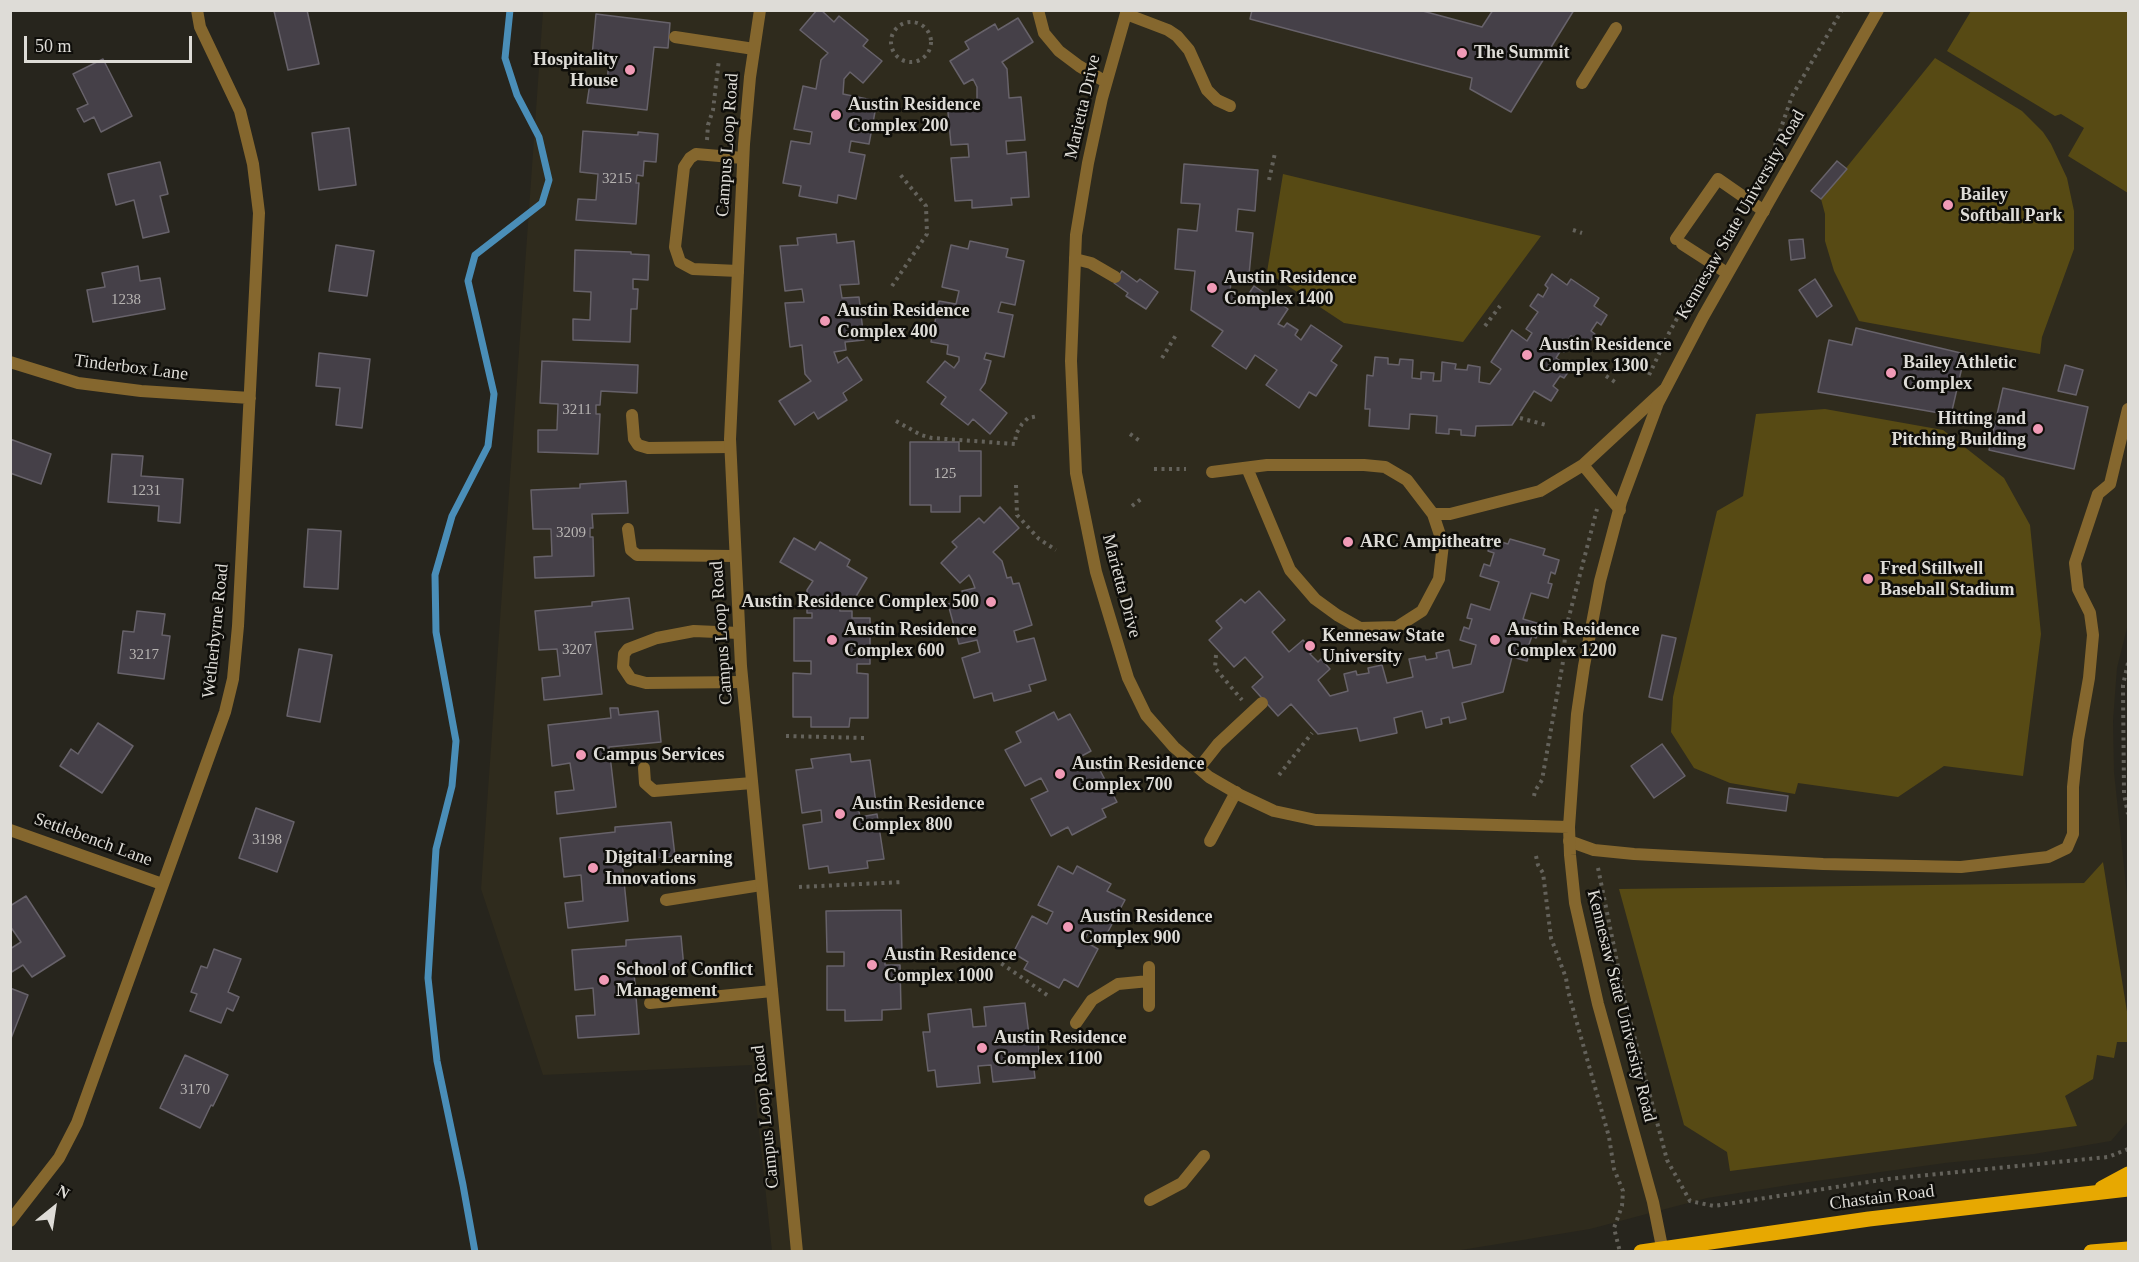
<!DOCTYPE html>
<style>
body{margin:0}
#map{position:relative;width:2139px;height:1262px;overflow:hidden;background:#27251d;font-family:Georgia,serif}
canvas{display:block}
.frame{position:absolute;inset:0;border:12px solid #dedcd7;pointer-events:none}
.north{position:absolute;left:24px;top:1178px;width:60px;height:60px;-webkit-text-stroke:4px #0f0e0a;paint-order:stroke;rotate:30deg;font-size:16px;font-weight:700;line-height:24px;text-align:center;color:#dedcd7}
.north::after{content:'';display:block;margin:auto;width:21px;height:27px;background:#dedcd7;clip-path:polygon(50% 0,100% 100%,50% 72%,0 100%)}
.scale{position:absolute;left:24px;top:36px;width:168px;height:27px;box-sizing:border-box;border:3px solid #dedcd7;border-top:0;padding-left:8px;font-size:18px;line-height:21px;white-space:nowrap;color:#dedcd7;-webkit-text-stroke:4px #0f0e0a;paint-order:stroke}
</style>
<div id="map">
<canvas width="2139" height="1262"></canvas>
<div class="frame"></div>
<div class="north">N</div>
<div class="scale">50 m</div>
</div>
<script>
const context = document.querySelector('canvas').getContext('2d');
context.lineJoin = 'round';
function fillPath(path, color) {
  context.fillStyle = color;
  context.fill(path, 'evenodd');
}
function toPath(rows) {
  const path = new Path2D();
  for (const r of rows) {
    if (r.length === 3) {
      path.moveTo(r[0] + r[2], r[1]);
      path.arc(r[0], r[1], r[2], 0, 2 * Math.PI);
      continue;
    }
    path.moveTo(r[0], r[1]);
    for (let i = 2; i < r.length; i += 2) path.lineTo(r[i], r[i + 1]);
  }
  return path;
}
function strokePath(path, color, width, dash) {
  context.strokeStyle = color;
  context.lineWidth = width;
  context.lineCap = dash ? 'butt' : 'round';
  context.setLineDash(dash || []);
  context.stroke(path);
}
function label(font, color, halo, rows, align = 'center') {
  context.font = font + ' Georgia,serif';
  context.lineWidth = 5;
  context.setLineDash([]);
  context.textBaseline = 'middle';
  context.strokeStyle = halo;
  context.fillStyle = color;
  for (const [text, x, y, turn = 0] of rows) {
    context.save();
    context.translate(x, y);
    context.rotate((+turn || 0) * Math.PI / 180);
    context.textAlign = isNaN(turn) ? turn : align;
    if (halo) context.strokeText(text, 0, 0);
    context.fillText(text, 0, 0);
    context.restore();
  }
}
const built = toPath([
 [543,11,2128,11,2128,624,2117,668,2113,721,2114,772,2128,904,2128,1121,2111,1141,2034,1154,1945,1163,1795,1184,1707,1198,1590,1229,1455,1251,772,1251,752,1065,543,1075,481,889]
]);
const green = toPath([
 [1971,11,2128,11,2128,193,2068,156,2084,128,2061,114,2055,116,1947,51],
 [1935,58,2022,111,2043,132,2051,144,2067,178,2074,211,2074,249,2042,337,2040,354,1859,321,1834,271,1825,241,1825,214,1821,199],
 [1283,174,1541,236,1463,342,1344,323,1267,272],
 [1825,409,1943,430,2004,478,2030,525,2041,634,2023,776,1944,766,1898,797,1798,783,1795,794,1730,783,1694,768,1671,732,1673,697,1717,511,1743,496,1756,414],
 [2103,862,2128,1018,2128,1042,2117,1042,2114,1058,2097,1055,2093,1079,2065,1096,2077,1126,1730,1171,1727,1152,1684,1125,1619,889,2084,883]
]);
const stream = toPath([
 [475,1252,463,1185,437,1061,428,978,436,849,452,786,456,741,436,632,435,575,452,516,488,446,494,394,468,281,475,255,542,203,549,180,539,137,517,95,505,58,510,10]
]);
const building = toPath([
 [307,10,319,64,288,70,274,11,307,10],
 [817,10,821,10,834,22,839,16,868,40,863,46,882,61,863,83,850,72,844,79,843,94,877,101,869,144,851,141,849,152,865,155,856,199,838,195,837,203,799,196,801,186,783,183,791,141,810,144,812,132,794,129,803,86,816,89,821,60,828,53,800,30,817,10],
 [1252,10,1419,10,1482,27,1493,10,1574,10,1511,112,1470,89,1472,78,1250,19,1252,10],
 [596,14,670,23,668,48,654,47,647,110,587,103,590,83,607,85,609,58,592,56,596,14],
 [1018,18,1033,42,1002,62,1007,69,1009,98,1021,97,1025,140,1006,141,1007,154,1026,152,1029,197,1011,198,1012,205,972,208,972,200,955,201,951,158,969,157,968,144,951,145,947,102,977,100,977,87,973,79,964,84,950,61,969,49,965,42,995,24,998,30,1018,18],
 [103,59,132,116,101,132,94,117,84,122,77,109,88,104,73,74,103,59],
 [349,128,356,185,319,190,312,133,349,128],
 [583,131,638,135,638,132,658,134,656,162,644,161,643,176,637,175,636,183,639,183,636,224,576,220,578,199,596,200,598,174,580,172,583,131],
 [1837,161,1847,169,1821,199,1811,191,1837,161],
 [160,162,168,194,160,196,169,232,143,238,134,200,116,205,108,174,160,162],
 [1184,164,1258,170,1255,211,1238,209,1236,231,1253,233,1249,275,1232,274,1230,291,1244,301,1254,286,1288,309,1278,324,1284,327,1287,323,1298,330,1295,335,1301,340,1311,325,1342,346,1331,361,1337,365,1316,396,1309,392,1299,408,1266,385,1277,370,1255,355,1246,369,1212,346,1223,331,1191,310,1195,271,1175,269,1178,229,1197,231,1200,204,1181,203,1184,164],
 [836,234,837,243,854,241,859,284,840,285,842,298,859,297,864,340,845,342,846,350,834,352,838,363,847,357,862,380,843,393,847,400,818,419,814,412,795,425,779,401,811,381,805,374,802,345,790,347,785,303,804,302,802,289,785,291,780,246,798,245,797,238,836,234],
 [1803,239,1805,258,1791,260,1789,240,1803,239],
 [970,241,1008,249,1006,257,1024,261,1015,305,1001,302,998,312,1013,315,1004,357,986,353,984,359,991,361,985,383,980,390,1007,413,990,434,973,419,968,425,941,404,946,397,927,382,945,361,954,368,959,361,959,357,947,354,948,345,931,342,939,301,956,304,959,291,942,287,951,245,968,249,970,241],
 [336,245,374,251,367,296,329,291,336,245],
 [575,250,631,252,631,254,649,255,648,280,633,279,633,289,638,289,637,309,631,309,630,342,573,340,573,319,590,320,591,292,574,291,575,250],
 [138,266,140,281,160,278,165,309,93,322,87,290,105,287,102,273,138,266],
 [1122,271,1137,282,1140,279,1158,292,1146,309,1126,296,1128,293,1114,283,1122,271],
 [1552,274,1567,285,1571,279,1599,298,1594,306,1607,315,1601,325,1597,322,1591,331,1595,334,1587,346,1571,336,1567,342,1570,343,1564,352,1561,350,1556,358,1571,368,1564,378,1560,376,1553,386,1558,390,1551,401,1534,391,1512,425,1476,426,1475,436,1461,435,1461,430,1449,429,1449,434,1436,433,1437,416,1410,414,1409,429,1369,426,1370,409,1365,409,1367,375,1373,376,1375,357,1388,358,1388,364,1399,365,1400,359,1413,360,1412,378,1421,379,1421,372,1434,373,1433,381,1441,381,1442,362,1456,364,1455,369,1467,370,1468,365,1480,367,1479,382,1490,384,1501,369,1491,362,1512,330,1527,341,1532,333,1526,329,1538,312,1530,306,1538,294,1543,297,1548,288,1545,285,1552,274],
 [1815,279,1832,306,1817,317,1799,290,1815,279],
 [1856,328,1965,354,1951,415,1818,392,1829,340,1852,345,1856,328],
 [319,353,370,359,362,428,336,425,340,388,316,386,319,353],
 [542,361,638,365,637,393,601,391,600,405,596,405,596,414,600,414,598,454,538,452,538,430,557,430,558,404,540,403,542,361],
 [2065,365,2083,370,2076,395,2058,391,2065,365],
 [2003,388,2088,407,2074,469,1989,450,2003,388],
 [10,439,51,454,41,484,10,473,10,439],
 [910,442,959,442,959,451,981,451,981,496,960,496,960,512,931,512,931,505,910,505,910,442],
 [112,454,143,456,141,476,183,479,180,523,158,521,159,506,108,502,112,454],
 [626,481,628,513,592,514,593,528,590,528,590,537,593,537,594,576,535,578,534,557,552,556,551,529,533,529,531,490,580,488,580,484,626,481],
 [1000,507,1019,528,993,552,1002,561,1007,578,1011,577,1013,584,1019,583,1032,625,1014,631,1017,642,1034,638,1046,680,1029,685,1031,691,994,701,992,693,974,698,962,658,980,652,977,640,959,644,948,604,965,600,962,591,975,588,972,580,969,575,960,583,941,563,957,547,952,542,979,518,984,523,1000,507],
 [308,529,341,531,338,589,304,587,308,529],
 [794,538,815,550,820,542,850,560,847,566,867,578,852,603,841,597,839,606,840,611,852,611,852,618,870,618,870,664,857,664,857,673,868,674,868,718,850,718,849,727,811,727,811,717,793,717,793,673,811,674,811,661,794,661,794,618,812,618,812,613,807,613,807,590,813,581,780,562,794,538],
 [1491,539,1508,544,1510,539,1545,549,1543,555,1559,560,1555,574,1551,572,1548,583,1552,584,1548,598,1531,593,1523,619,1540,624,1536,638,1532,636,1528,647,1531,648,1527,661,1512,657,1503,692,1462,703,1466,719,1450,723,1449,717,1441,719,1442,724,1426,728,1422,711,1394,718,1397,733,1360,741,1357,728,1318,734,1291,704,1278,716,1252,687,1263,677,1245,657,1234,667,1209,640,1222,628,1216,621,1241,599,1245,603,1259,591,1285,620,1272,632,1289,652,1303,640,1313,651,1310,654,1318,662,1321,659,1330,669,1318,680,1330,696,1348,691,1344,674,1356,671,1357,675,1369,673,1368,668,1382,665,1387,683,1413,677,1409,659,1425,656,1426,660,1437,658,1436,653,1449,650,1453,668,1471,664,1476,645,1460,640,1464,627,1469,629,1472,619,1467,618,1471,604,1490,610,1499,582,1480,576,1484,564,1490,566,1494,553,1488,551,1491,539],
 [629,598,633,629,595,632,602,694,544,700,542,678,560,676,557,649,539,650,535,611,592,606,592,602,629,598],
 [137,611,165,614,162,635,170,636,164,679,118,673,123,631,134,632,137,611],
 [1662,635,1676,638,1662,700,1649,697,1662,635],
 [299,649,332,655,320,722,287,716,299,649],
 [610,708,618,708,619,715,658,711,661,742,609,747,616,807,557,814,555,792,574,790,570,763,552,766,548,725,611,718,610,708],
 [1054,712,1058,720,1070,714,1091,751,1076,759,1082,771,1096,763,1117,802,1102,809,1106,817,1072,835,1068,827,1051,836,1031,799,1048,791,1041,778,1025,786,1005,750,1021,742,1016,732,1054,712],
 [98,723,133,746,102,793,60,766,71,749,78,754,98,723],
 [1662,744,1685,776,1654,798,1631,766,1662,744],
 [850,754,851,762,870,760,876,803,858,806,860,817,877,814,884,859,867,861,868,868,829,873,828,866,809,869,803,825,822,822,821,810,802,813,796,770,813,768,811,759,850,754],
 [1729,788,1788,796,1786,811,1727,803,1729,788],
 [256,808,294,822,277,872,239,858,256,808],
 [671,822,675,856,622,861,628,921,568,928,565,903,583,901,581,875,564,877,560,838,615,832,615,827,671,822],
 [1058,866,1073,874,1077,866,1111,884,1107,891,1125,900,1104,939,1089,931,1084,941,1098,949,1078,987,1064,979,1059,988,1024,969,1028,962,1013,953,1032,916,1047,924,1053,912,1038,905,1058,866],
 [26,896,65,956,32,977,23,965,10,973,10,949,21,942,10,926,10,906,26,896],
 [901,910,902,954,885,955,885,965,900,965,901,1009,882,1010,882,1020,845,1021,845,1010,827,1010,827,966,844,966,844,952,827,952,826,911,901,910],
 [681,936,684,968,634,972,639,1034,578,1038,576,1016,595,1015,593,988,575,990,572,950,626,946,626,940,681,936],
 [214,949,241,959,228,992,239,997,233,1011,227,1008,221,1023,190,1011,197,994,191,992,201,966,207,968,214,949],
 [10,988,28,995,10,1041,10,988],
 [1025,1003,1029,1035,1037,1034,1040,1060,1033,1061,1035,1078,993,1082,991,1065,978,1066,980,1083,937,1087,935,1070,928,1071,923,1032,930,1032,928,1014,971,1009,973,1027,986,1026,984,1007,1025,1003],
 [185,1055,228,1075,213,1106,211,1105,200,1128,160,1108,185,1055]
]);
const path = toPath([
 [911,42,20],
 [707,140,708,125,713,110,719,59],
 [1269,180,1275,153],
 [1755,186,1771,157,1792,96,1842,10],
 [1573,230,1582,233],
 [1719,246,1739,213],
 [892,286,927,234,926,206,898,172],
 [1485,326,1500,306],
 [1162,358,1176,335],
 [1649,375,1669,333,1700,277],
 [1606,376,1615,382],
 [1520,418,1546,425],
 [896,421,921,435,932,438,1015,444,1016,434,1022,424,1028,418,1038,416],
 [1130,434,1140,441],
 [1154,469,1186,469],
 [1016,485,1017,515,1039,539,1056,550],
 [1132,506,1141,499],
 [1216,655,1215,668,1242,700],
 [2128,663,2123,685,2124,794,2128,814],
 [786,736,866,738],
 [1279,775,1312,733],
 [1534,796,1535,791,1542,780,1564,656,1565,632,1597,509],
 [1536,856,1538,865,1543,873,1551,938,1566,978,1568,991,1609,1137,1614,1169,1623,1191,1622,1206,1614,1228,1620,1252],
 [1598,868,1625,1001,1667,1160,1690,1201,1714,1206,1888,1179,2108,1157,2128,1149],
 [799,887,903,882],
 [989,955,1050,997]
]);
const service = toPath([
 [1126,14,1168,30,1177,36,1189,50,1207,90,1217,100,1230,106],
 [675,37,754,49],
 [1582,83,1616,28],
 [1676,239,1718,179,1764,211],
 [1682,244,1727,273],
 [1075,259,1091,263,1115,277],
 [738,271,693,269,680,262,675,247,684,167,690,158,696,154,743,158],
 [632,415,634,439,638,445,648,448,730,447],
 [1583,465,1620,510],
 [1247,468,1290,570,1315,599,1337,615,1360,628,1397,627,1422,611,1439,579,1443,544,1433,514],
 [1212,472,1267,465,1364,465,1385,467,1407,480,1433,514,1450,514,1540,491,1583,465,1664,390],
 [628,529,631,550,637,555,735,556],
 [739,633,694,631,657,638,628,649,624,654,623,667,631,679,646,683,742,682],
 [644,768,645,783,654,791,752,783],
 [1199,768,1218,744,1262,703],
 [1210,841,1236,792],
 [1569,841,1594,850,1634,854,1823,864,1961,867,2048,857,2067,848,2073,834,2073,787,2078,740,2089,678,2093,635,2090,613,2078,589,2075,563,2098,494,2110,484,2128,409],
 [666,900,761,885],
 [650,1003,772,991],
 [1149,1006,1149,967],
 [1076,1023,1092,1000,1118,984,1149,981],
 [1150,1200,1182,1183,1204,1156]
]);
const minor = toPath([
 [760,10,750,77,744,144,730,439,741,666,797,1252],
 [1038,10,1044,33,1059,51,1079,66,1106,82],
 [1127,10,1102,98,1088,163,1076,235,1071,361,1076,473,1096,572,1128,678,1146,715,1174,747,1209,777,1240,795,1274,811,1316,820,1569,827],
 [10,362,78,383,141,391,250,398],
 [10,830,162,884],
 [10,1221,59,1158,77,1123,225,712,233,679,238,626,259,213,253,164,240,111,200,27,197,10],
 [1663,1252,1653,1202,1598,1004,1575,903,1570,855,1569,827,1577,714,1584,666,1600,581,1621,502,1658,403,1703,317,1878,10]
]);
const primary = toPath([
 [2102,1188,2128,1174],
 [1641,1252,1869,1219,2128,1189],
 [2091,1252,2128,1249]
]);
const markers = [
 [1462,53,6,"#f09ab6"],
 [630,70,6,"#f09ab6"],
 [836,115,6,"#f09ab6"],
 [1948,205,6,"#f09ab6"],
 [1212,288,6,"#f09ab6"],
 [825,321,6,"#f09ab6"],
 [1527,355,6,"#f09ab6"],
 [1891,373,6,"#f09ab6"],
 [2038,429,6,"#f09ab6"],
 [1348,542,6,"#f09ab6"],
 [1868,579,6,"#f09ab6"],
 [991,602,6,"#f09ab6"],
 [832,640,6,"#f09ab6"],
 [1495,640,6,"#f09ab6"],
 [1310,646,6,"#f09ab6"],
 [581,755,6,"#f09ab6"],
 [1060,774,6,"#f09ab6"],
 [840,814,6,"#f09ab6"],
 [593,868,6,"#f09ab6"],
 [1068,927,6,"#f09ab6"],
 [872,965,6,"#f09ab6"],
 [604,980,6,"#f09ab6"],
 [982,1048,6,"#f09ab6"]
];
const numberNames = [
 ["3215",617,179],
 ["1238",126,300],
 ["3211",577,410],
 ["125",945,474],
 ["1231",146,491],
 ["3209",571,533],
 ["3207",577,650],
 ["3217",144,655],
 ["3198",267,840],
 ["3170",195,1090]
];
const poiNames = [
 ["The Summit",1474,53],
 ["Hospitality",618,60,"right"],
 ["House",618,81,"right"],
 ["Austin Residence",848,105],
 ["Complex 200",848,126],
 ["Bailey",1960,195],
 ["Softball Park",1960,216],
 ["Austin Residence",1224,278],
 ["Complex 1400",1224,299],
 ["Austin Residence",837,311],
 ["Complex 400",837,332],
 ["Austin Residence",1539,345],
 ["Complex 1300",1539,366],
 ["Bailey Athletic",1903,363],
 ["Complex",1903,384],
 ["Hitting and",2026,419,"right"],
 ["Pitching Building",2026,440,"right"],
 ["ARC Ampitheatre",1360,542],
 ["Fred Stillwell",1880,569],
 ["Baseball Stadium",1880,590],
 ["Austin Residence Complex 500",979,602,"right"],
 ["Austin Residence",844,630],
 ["Complex 600",844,651],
 ["Austin Residence",1507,630],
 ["Complex 1200",1507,651],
 ["Kennesaw State",1322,636],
 ["University",1322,657],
 ["Campus Services",593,755],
 ["Austin Residence",1072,764],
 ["Complex 700",1072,785],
 ["Austin Residence",852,804],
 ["Complex 800",852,825],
 ["Digital Learning",605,858],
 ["Innovations",605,879],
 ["Austin Residence",1080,917],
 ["Complex 900",1080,938],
 ["Austin Residence",884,955],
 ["Complex 1000",884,976],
 ["School of Conflict",616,970],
 ["Management",616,991],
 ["Austin Residence",994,1038],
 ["Complex 1100",994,1059]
];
const streetNames = [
 ["Marietta Drive",1083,107,-77],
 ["Campus Loop Road",728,145,-86],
 ["Kennesaw State University Road",1741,215,-60],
 ["Tinderbox Lane",131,368,7],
 ["Marietta Drive",1121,586,75],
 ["Wetherbyrne Road",216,631,-84],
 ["Campus Loop Road",722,633,-94],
 ["Settlebench Lane",93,840,20],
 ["Kennesaw State University Road",1621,1006,76],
 ["Campus Loop Road",766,1117,-96],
 ["Chastain Road",1882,1198,-7]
];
fillPath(built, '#2f2b1d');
fillPath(green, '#574a14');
strokePath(stream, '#4a8eb8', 7);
fillPath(building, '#454048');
strokePath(building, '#67626a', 1.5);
strokePath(path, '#64625b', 4, [3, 4.5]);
strokePath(service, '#85672e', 12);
strokePath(minor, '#85672e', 12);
strokePath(primary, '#e7a801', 15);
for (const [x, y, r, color] of markers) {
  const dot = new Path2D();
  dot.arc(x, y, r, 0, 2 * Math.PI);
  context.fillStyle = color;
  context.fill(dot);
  strokePath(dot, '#0f0e0a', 2);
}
label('15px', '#b8b5b3', null, numberNames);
label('bold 18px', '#dedcd7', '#0f0e0a', poiNames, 'left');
label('18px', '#dedcd7', '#0f0e0a', streetNames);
</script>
